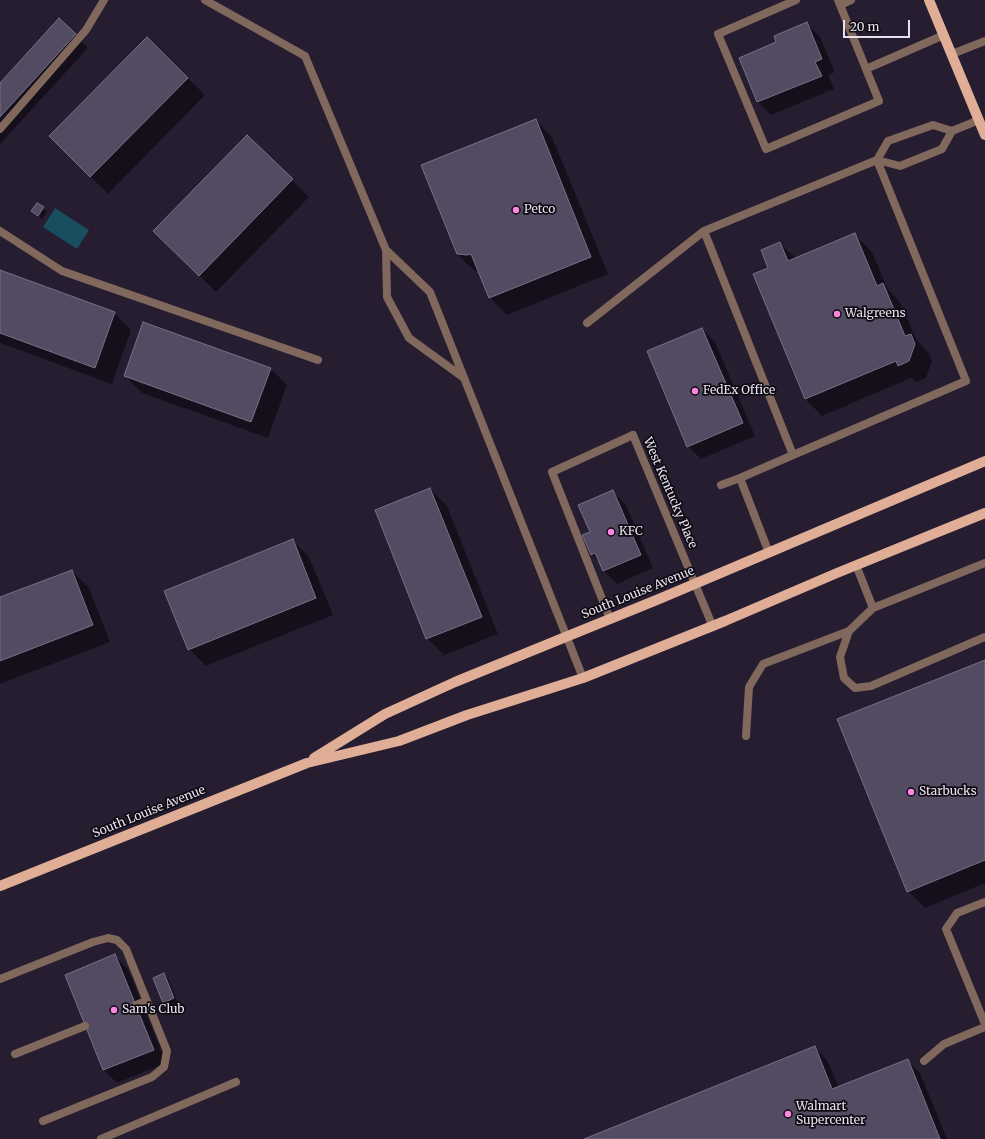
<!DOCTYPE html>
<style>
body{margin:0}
#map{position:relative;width:985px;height:1139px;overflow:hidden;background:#271d31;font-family:Merriweather,serif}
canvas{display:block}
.scale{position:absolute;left:843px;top:20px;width:67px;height:18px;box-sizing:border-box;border:2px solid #e7e1ef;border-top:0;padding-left:5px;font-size:12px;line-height:14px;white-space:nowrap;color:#e7e1ef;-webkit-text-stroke:3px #0e0a12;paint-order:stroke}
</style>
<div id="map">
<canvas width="985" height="1139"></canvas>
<div class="scale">20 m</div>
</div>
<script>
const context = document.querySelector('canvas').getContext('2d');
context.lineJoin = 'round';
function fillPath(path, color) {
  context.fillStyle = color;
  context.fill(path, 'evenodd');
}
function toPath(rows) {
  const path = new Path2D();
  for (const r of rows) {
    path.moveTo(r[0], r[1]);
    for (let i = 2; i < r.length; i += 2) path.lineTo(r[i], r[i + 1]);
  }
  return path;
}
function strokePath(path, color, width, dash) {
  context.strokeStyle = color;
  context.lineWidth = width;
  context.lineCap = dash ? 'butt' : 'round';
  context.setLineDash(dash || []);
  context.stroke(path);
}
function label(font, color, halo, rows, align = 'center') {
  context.font = font + ' Merriweather,serif';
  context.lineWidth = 3.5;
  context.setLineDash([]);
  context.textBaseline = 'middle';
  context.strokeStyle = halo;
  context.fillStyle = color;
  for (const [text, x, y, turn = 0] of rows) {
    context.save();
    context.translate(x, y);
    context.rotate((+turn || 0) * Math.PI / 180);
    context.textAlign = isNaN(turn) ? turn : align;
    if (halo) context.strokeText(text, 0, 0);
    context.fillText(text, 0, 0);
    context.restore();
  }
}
const water = toPath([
 [55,208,89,230,77,249,43,227]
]);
const shadow = toPath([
 [59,20,88,48,0,144,0,84],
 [807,24,820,37,835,72,828,75,834,89,771,115,758,102,740,58,778,43],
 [147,38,205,95,108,194,50,136],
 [536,120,552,137,608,274,507,315,490,298,479,271,475,271,457,254],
 [247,136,309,197,216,292,155,231],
 [43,208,47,212,42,219,32,211],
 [855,235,872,252,887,288,900,302,916,339,928,352,932,361,926,378,916,382,911,378,822,416,805,399,769,269,780,243,796,259],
 [0,271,114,313,131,330,112,384,0,343],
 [702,329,715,342,755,436,701,459,688,446],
 [270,368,287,385,268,438,142,393,125,376],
 [430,489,447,506,498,634,444,655,427,638],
 [613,492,626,505,653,568,617,584,604,571,600,563,592,555,584,535,591,532],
 [292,540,309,557,333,615,206,666,189,649],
 [72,571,89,588,110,642,0,684,0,598],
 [985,661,985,883,925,908,908,891],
 [115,956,128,969,166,1063,117,1083,104,1070,66,976],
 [164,974,168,978,178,1002,168,1006,164,1002],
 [814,1047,827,1060,839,1088,907,1060,920,1073,947,1139,586,1139]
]);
const building = toPath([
 [59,18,76,34,0,117,0,83,59,18],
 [807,22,822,59,815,62,822,76,757,102,739,58,776,42,774,36,807,22],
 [147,37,188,78,90,177,49,136,147,37],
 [536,119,591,257,489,298,471,254,467,255,457,254,421,165,536,119],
 [247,135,293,179,199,276,153,231,247,135],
 [37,203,44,207,38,216,31,211,37,203],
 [855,233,877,286,883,283,905,336,911,334,915,344,909,361,898,366,896,361,805,399,753,274,768,268,761,250,780,242,788,261,855,233],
 [0,270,115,312,95,368,0,333,0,270],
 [143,322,271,368,251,422,124,376,143,322],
 [702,328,743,423,687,447,647,351,702,328],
 [430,488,482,617,426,639,375,510,430,488],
 [613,490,641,555,603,571,595,553,591,555,582,535,590,532,578,505,613,490],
 [293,539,316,598,188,650,164,591,293,539],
 [72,570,93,625,0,661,0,597,72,570],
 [985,660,985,860,907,892,837,719,985,660],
 [115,954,154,1050,103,1070,65,975,115,954],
 [164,973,174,998,163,1003,153,978,164,973],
 [815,1046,832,1089,908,1059,940,1139,584,1139,815,1046]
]);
const lane = toPath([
 [205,0,305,56,386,250,387,297,409,338,464,378],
 [796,0,718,34,766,149,879,101,838,0],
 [840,5,851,0],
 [866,69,944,35],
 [0,129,86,30,104,0],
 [952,131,933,125,888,141,877,160,900,166,942,149,952,131,979,120],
 [0,231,62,271,318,360],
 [386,250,430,292,583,678],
 [587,323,704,231],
 [721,485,740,478],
 [769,553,740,478,793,455,704,231,877,160,966,381,793,455],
 [856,565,873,608,985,563],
 [873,608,849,631,840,657,844,678,855,688,871,686,985,637],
 [610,619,552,472,633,435],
 [746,736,749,687,763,664,849,631],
 [985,902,957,913,946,929,985,1024],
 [0,979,93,942,108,938,117,940,126,949,167,1051,164,1067,152,1077,43,1121],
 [136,1005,146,1001],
 [15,1054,85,1026],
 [924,1061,944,1044,985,1027],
 [101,1139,236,1082]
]);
const street = toPath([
 [952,54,985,41],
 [633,435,713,627]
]);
const primary = toPath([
 [929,0,985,135],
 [314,758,385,714,455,682,659,599,985,461],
 [0,886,307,763,399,741,467,715,583,678,725,621,837,573,985,513]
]);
const markers = [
 [516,210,4,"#fd86e1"],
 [837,314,4,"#fd86e1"],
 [695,391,4,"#fd86e1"],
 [611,532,4,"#fd86e1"],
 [911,792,4,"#fd86e1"],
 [114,1010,4,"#fd86e1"],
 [788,1114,4,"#fd86e1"]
];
const poiNames = [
 ["Petco",524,210],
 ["Walgreens",845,314],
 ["FedEx Office",703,391],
 ["KFC",619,532],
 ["Starbucks",919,792],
 ["Sam's Club",122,1010],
 ["Walmart",796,1107],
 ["Supercenter",796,1121]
];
const streetNames = [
 ["West Kentucky Place",670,493,67],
 ["South Louise Avenue",638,593,-22],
 ["South Louise Avenue",149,812,-22]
];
fillPath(water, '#194d60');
fillPath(shadow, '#0007');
fillPath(building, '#534b62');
strokePath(building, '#797089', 1);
strokePath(lane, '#80685c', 8);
strokePath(street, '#80685c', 8);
strokePath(primary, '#e0ae96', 10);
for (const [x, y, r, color] of markers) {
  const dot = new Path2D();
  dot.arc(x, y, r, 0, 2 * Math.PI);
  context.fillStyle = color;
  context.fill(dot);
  strokePath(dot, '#0e0a12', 1.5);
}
label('12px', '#e7e1ef', '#0e0a12', poiNames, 'left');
label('12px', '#e7e1ef', '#0e0a12', streetNames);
</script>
